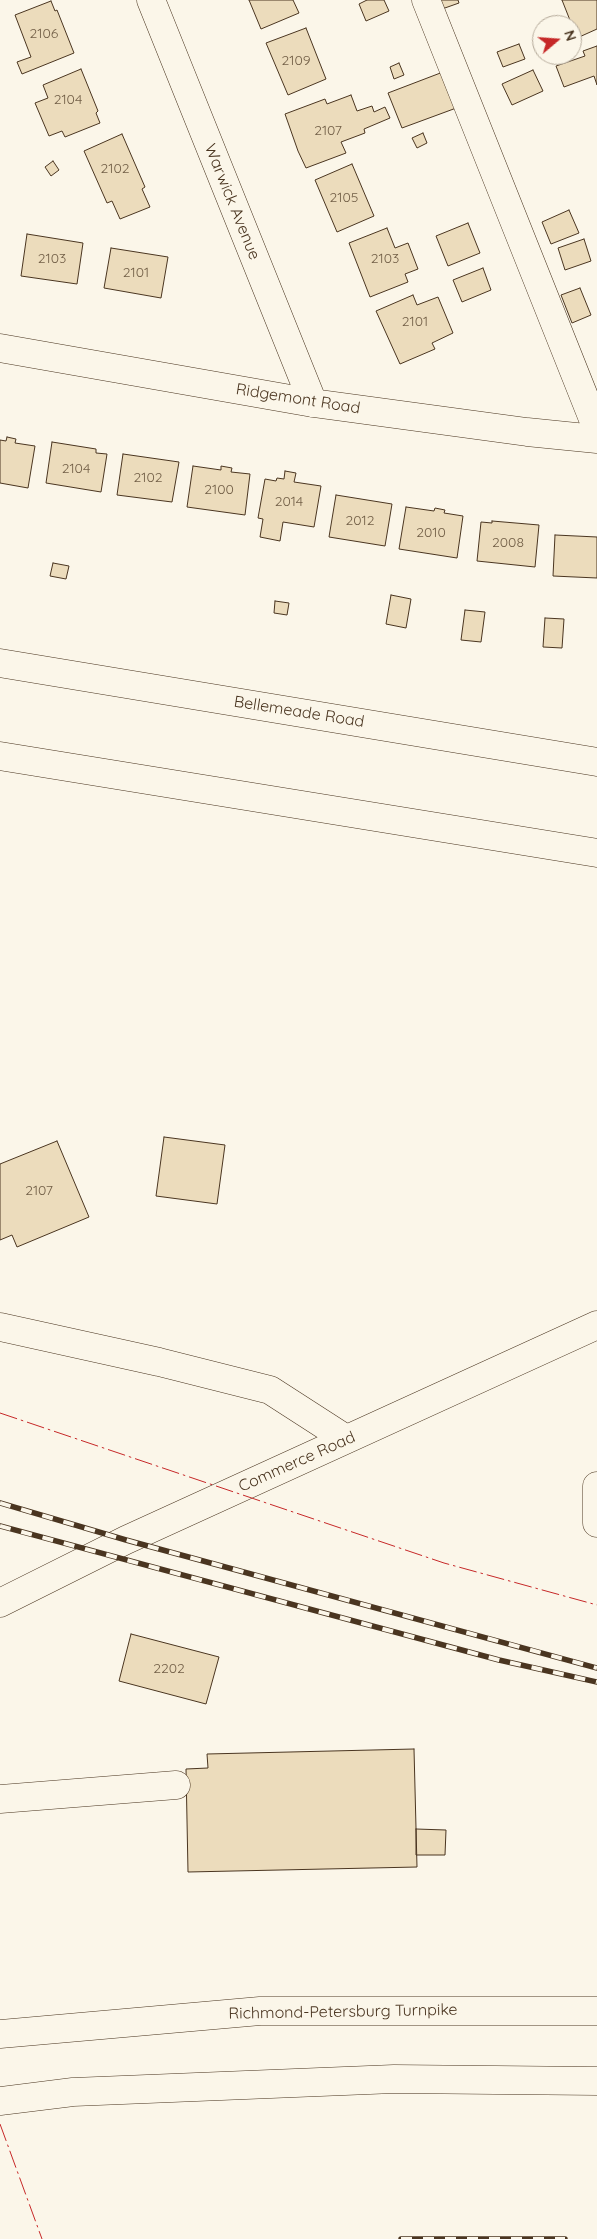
<!DOCTYPE html>
<style>
body{margin:0}
#map{position:relative;width:597px;height:2239px;overflow:hidden;background:#fbf6e9;font-family:Quicksand,sans-serif}
canvas{display:block}
.north{position:absolute;left:532px;top:15px;width:50px;height:50px;box-sizing:border-box;background:#fbf6e9;border:1px solid #b4a999;border-radius:50%;rotate:72deg;font-size:14px;font-weight:700;line-height:20px;text-align:center;color:#4a3520}
.north::after{content:'';display:block;margin:auto;width:18px;height:22px;background:#c62828;clip-path:polygon(50% 0,100% 100%,50% 72%,0 100%)}
</style>
<div id="map">
<canvas width="597" height="2239"></canvas>
<div class="north">N</div>
</div>
<script>
const context = document.querySelector('canvas').getContext('2d');
context.lineJoin = 'round';
function fillPath(path, color) {
  context.fillStyle = color;
  context.fill(path, 'evenodd');
}
function toPath(rows) {
  const path = new Path2D();
  for (const r of rows) {
    path.moveTo(r[0], r[1]);
    for (let i = 2; i < r.length; i += 2) path.lineTo(r[i], r[i + 1]);
  }
  return path;
}
function strokePath(path, color, width, dash) {
  context.strokeStyle = color;
  context.lineWidth = width;
  context.lineCap = dash ? 'butt' : 'round';
  context.setLineDash(dash || []);
  context.stroke(path);
}
function label(font, color, halo, rows, align = 'center') {
  context.font = font + ' Quicksand,sans-serif';
  context.lineWidth = 4;
  context.setLineDash([]);
  context.textBaseline = 'middle';
  context.strokeStyle = halo;
  context.fillStyle = color;
  for (const [text, x, y, turn = 0] of rows) {
    context.save();
    context.translate(x, y);
    context.rotate((+turn || 0) * Math.PI / 180);
    context.textAlign = isNaN(turn) ? turn : align;
    if (halo) context.strokeText(text, 0, 0);
    context.fillText(text, 0, 0);
    context.restore();
  }
}
const building = toPath([
 [249,0,293,0,299,13,261,29,249,0],
 [367,0,384,0,389,11,366,21,359,4,367,0],
 [439,0,458,0,459,3,442,9,439,0],
 [562,0,597,0,597,29,577,38,562,0],
 [51,1,55,11,57,10,74,53,22,74,17,62,31,57,15,15,51,1],
 [306,28,326,79,288,95,266,43,306,28],
 [519,44,525,59,503,67,497,52,519,44],
 [597,46,597,85,594,76,564,87,556,66,585,56,583,51,597,46],
 [399,63,404,75,394,79,390,67,399,63],
 [81,69,98,111,96,113,100,123,65,137,62,131,49,136,35,103,48,98,43,85,81,69],
 [533,70,543,91,512,105,502,84,533,70],
 [443,72,459,107,402,128,388,93,443,72],
 [351,95,357,111,372,106,374,112,385,107,390,118,364,129,365,133,341,142,346,153,306,168,298,151,285,114,325,99,327,104,351,95],
 [423,133,427,143,417,148,412,138,423,133],
 [122,134,145,187,142,189,150,207,120,219,112,201,107,203,84,151,122,134],
 [53,161,59,170,51,176,45,167,53,161],
 [352,164,374,216,337,232,315,180,352,164],
 [569,210,579,233,551,244,542,222,569,210],
 [468,223,480,253,448,266,436,236,468,223],
 [387,228,395,248,408,243,418,269,405,274,408,282,370,297,349,243,387,228],
 [27,234,83,243,77,284,21,276,27,234],
 [584,239,591,261,565,270,558,248,584,239],
 [111,248,168,257,161,298,104,288,111,248],
 [483,268,491,290,462,302,453,280,483,268],
 [580,288,591,315,572,323,561,295,580,288],
 [413,295,417,305,438,297,453,333,432,343,435,349,400,364,376,311,413,295],
 [7,437,16,439,15,443,35,446,28,488,0,483,0,440,6,441,7,437],
 [52,442,96,449,96,453,107,454,101,492,46,483,52,442],
 [123,454,179,462,172,502,117,495,123,454],
 [193,466,221,470,221,466,232,468,231,472,250,474,245,515,187,507,193,466],
 [285,471,296,473,294,482,321,486,314,527,283,522,280,541,260,537,263,519,258,518,265,479,276,481,277,478,284,479,285,471],
 [336,495,392,504,385,546,329,537,336,495],
 [406,507,434,511,435,508,445,510,444,513,463,516,457,558,399,549,406,507],
 [492,521,539,525,535,567,477,561,481,522,492,523,492,521],
 [555,535,597,537,597,578,553,576,555,535],
 [53,563,69,566,66,579,50,576,53,563],
 [391,595,411,599,406,628,386,624,391,595],
 [275,601,289,603,287,615,274,613,275,601],
 [465,610,485,612,481,642,461,640,465,610],
 [545,618,564,619,562,648,543,647,545,618],
 [164,1137,225,1145,217,1204,156,1196,164,1137],
 [57,1141,89,1217,17,1247,12,1235,0,1240,0,1164,57,1141],
 [131,1634,219,1657,206,1704,119,1681,131,1634],
 [414,1749,417,1867,188,1872,186,1769,208,1768,207,1754,414,1749],
 [416,1829,446,1830,445,1855,416,1855,416,1829]
]);
const minor = toPath([
 [151,0,313,403],
 [426,0,597,429],
 [0,348,313,403,527,432,597,439],
 [0,1327,159,1362,270,1390,346,1439],
 [597,1486,597,1523],
 [0,1799,176,1785]
]);
const major = toPath([
 [0,663,597,762],
 [0,756,597,853],
 [0,1603,126,1540,597,1325]
]);
const highway = toPath([
 [0,2034,260,2011,597,2011],
 [0,2101,73,2092,394,2079,597,2081]
]);
const rail = toPath([
 [0,1503,126,1540,597,1668],
 [0,1526,499,1660,597,1682],
 [401,2239,565,2239]
]);
const power = toPath([
 [0,1413,444,1563,597,1605],
 [0,2124,42,2239]
]);
const numberNames = [
 ["2106",44,34],
 ["2109",296,61],
 ["2104",68,100],
 ["2107",328,131],
 ["2102",115,169],
 ["2105",344,198],
 ["2103",52,259],
 ["2103",385,259],
 ["2101",136,273],
 ["2101",415,322],
 ["2104",76,469],
 ["2102",148,478],
 ["2100",219,490],
 ["2014",289,502],
 ["2012",360,521],
 ["2010",431,533],
 ["2008",508,543],
 ["2107",39,1191],
 ["2202",169,1669]
];
const streetNames = [
 ["Warwick Avenue",232,202,68],
 ["Ridgemont Road",298,399,9],
 ["Bellemeade Road",299,712,9],
 ["Commerce Road",297,1462,-24],
 ["Richmond-Petersburg Turnpike",343,2012,-1]
];
fillPath(building, '#ecdcbc');
strokePath(building, '#4a3520', 1);
strokePath(minor, '#4a3520', 29);
strokePath(major, '#4a3520', 29);
strokePath(highway, '#4a3520', 29);
strokePath(minor, '#fbf6e9', 28);
strokePath(major, '#fbf6e9', 28);
strokePath(highway, '#fbf6e9', 28);
strokePath(rail, '#4a3520', 5.5);
strokePath(rail, '#fbf6e9', 4, [11]);
strokePath(power, '#c62828', 1, [18, 4, 2.5, 4]);
label('14px', '#725f47', null, numberNames);
label('16px', '#4a3520', '#fbf6e9', streetNames);
</script>
